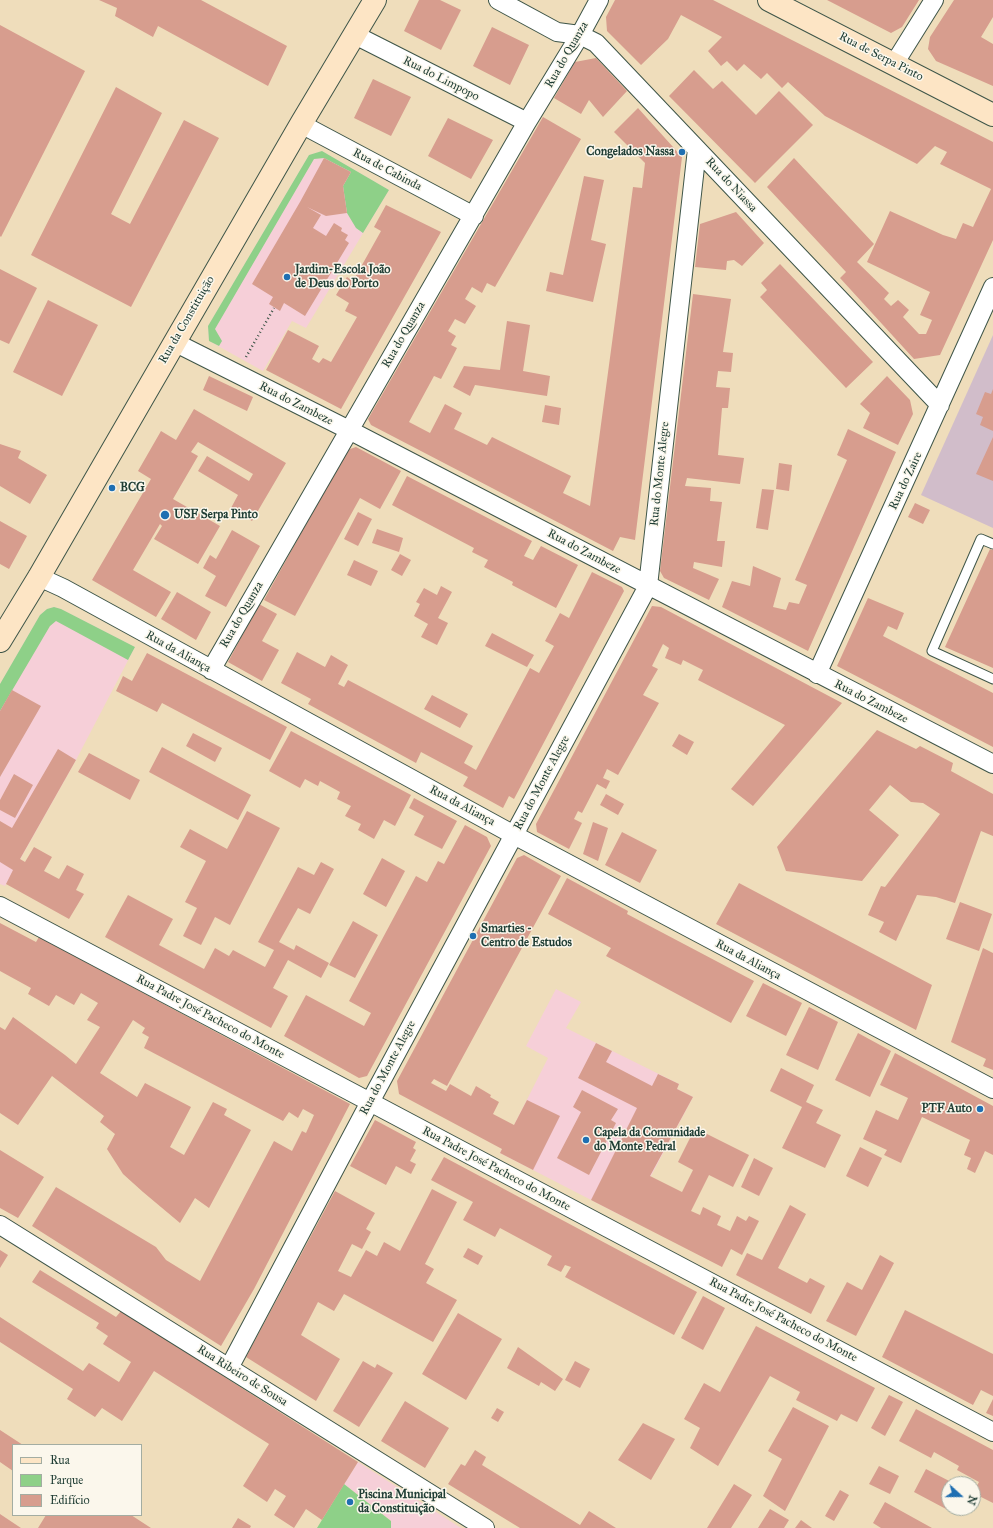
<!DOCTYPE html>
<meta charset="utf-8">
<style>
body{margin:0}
#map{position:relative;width:993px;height:1528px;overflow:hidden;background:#efddbb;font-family:"IM FELL Great Primer",serif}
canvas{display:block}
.legend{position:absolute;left:12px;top:1444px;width:130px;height:72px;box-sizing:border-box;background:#fbf7ec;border:1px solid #a3ada2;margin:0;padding:5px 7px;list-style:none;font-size:12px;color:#1f3d34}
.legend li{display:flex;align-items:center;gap:8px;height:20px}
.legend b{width:20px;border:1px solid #a3ada2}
.north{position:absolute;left:941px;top:1476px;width:40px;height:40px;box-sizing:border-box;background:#fbf7ec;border:1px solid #a3ada2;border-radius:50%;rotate:111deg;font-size:11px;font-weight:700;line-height:16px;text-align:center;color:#1f3d34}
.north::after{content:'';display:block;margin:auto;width:14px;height:18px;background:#1f6fb2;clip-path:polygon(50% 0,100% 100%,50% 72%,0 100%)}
</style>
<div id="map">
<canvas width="993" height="1528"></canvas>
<ul class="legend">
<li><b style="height:5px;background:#fde5c5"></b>Rua</li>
<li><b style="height:11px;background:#8ed088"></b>Parque</li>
<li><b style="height:11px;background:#d79d8e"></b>Edifício</li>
</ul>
<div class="north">N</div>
</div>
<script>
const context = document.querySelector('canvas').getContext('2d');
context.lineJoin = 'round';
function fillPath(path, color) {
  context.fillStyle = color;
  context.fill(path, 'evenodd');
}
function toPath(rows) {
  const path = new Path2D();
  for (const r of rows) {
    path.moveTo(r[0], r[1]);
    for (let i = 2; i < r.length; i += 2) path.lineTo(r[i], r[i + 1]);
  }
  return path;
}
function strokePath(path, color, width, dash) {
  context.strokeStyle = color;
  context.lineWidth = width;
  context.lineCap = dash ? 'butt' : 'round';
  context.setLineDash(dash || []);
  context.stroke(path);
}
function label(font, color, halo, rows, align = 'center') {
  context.font = font + ' "IM FELL Great Primer",serif';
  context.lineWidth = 3;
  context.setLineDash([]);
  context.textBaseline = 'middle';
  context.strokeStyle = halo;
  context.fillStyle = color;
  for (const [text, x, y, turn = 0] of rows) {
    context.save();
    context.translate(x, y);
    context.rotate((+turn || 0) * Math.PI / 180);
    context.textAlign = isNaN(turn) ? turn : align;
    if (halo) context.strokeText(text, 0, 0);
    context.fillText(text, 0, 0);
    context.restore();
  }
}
const built = toPath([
 [322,151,389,190,306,328,292,321,263,371,209,341,208,326,309,155],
 [54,607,61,609,135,647,76,760,5,886,0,884,0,684,40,615,47,609],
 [556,989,581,1002,566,1028,679,1084,677,1089,693,1097,628,1219,500,1153,548,1058,526,1046],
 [358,1462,461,1528,391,1528,391,1521,344,1484]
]);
const industrial = toPath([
 [993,335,993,528,921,495]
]);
const green = toPath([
 [322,151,389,190,363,233,356,228,347,213,343,186,351,172,324,158,314,159,215,329,222,341,219,346,209,341,208,326,309,155],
 [54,607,61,609,135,647,128,660,56,621,50,626,0,711,0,684,40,615,47,609],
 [344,1484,391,1521,391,1528,317,1528]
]);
const building = toPath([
 [99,0,201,0,287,46,268,86,158,26,153,37,115,16,117,8],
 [419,0,440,0,461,10,441,50,404,31],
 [615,0,713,0,993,142,993,240,940,355,914,359,840,278,846,272,767,187,794,158,874,244,857,262,889,293,884,299,891,306,898,300,909,310,903,317,919,334,926,334,932,320,920,315,930,292,867,262,890,211,943,235,956,239,963,223,973,227,991,189,940,164,947,152,935,146,917,164,825,116,788,82,782,88,767,73,761,79,744,64,737,71,727,61,721,66,708,51,722,37,681,15,668,39,641,65,607,31,606,17],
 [827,0,919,0,902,27,891,33],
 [954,0,993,0,993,17,981,37,993,44,993,86,936,61,928,49,930,37],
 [0,25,85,71,1,237,0,236],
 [492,27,529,45,510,85,473,66],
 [596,58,627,91,603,117,589,100,581,114,554,98,575,62],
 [694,70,713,89,722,81,756,115,779,91,813,125,755,183,669,96],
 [373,79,411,97,391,136,354,118],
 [116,87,162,113,111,214,130,224,184,120,219,138,131,307,31,255],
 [638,108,682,157,635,540,620,537,613,551,371,425,368,419,543,117,581,139,495,287,487,283,482,293,472,287,465,299,476,306,465,324,455,319,448,331,456,336,451,345,457,348,441,379,434,376,409,422,430,433,445,404,462,413,454,429,487,445,492,437,571,476,563,493,590,506,633,187,642,188,645,163,614,132],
 [448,118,493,140,471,179,428,156],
 [324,158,351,172,343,186,347,213,326,216,307,207,321,215,313,228,326,236,334,223,342,228,341,231,348,235,345,240,349,243,305,316,284,303,280,311,269,304,273,297,252,284,300,202],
 [584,176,604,180,591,240,606,244,593,302,546,291,550,272,563,275],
 [386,205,441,232,341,409,266,370,288,330,319,346,312,359,319,363,323,358,331,362,357,317,345,311,349,303,336,295,347,277,353,281,381,231,374,227],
 [736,212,764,243,742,266,734,260,727,261,726,270,695,267,700,224],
 [780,264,873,362,846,388,760,297,767,290,761,283],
 [0,269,37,288,9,344,0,340],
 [693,294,731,299,723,352,733,353,731,372,718,371,716,387,730,388,728,408,722,408,718,455,744,458,740,484,687,478,685,486,711,488,710,501,722,502,717,541,725,541,722,567,694,562,693,568,719,579,709,600,664,578,660,571],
 [48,300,98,325,62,396,13,372],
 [507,321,530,325,523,371,550,376,547,396,475,385,470,396,453,387,464,366,500,370],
 [209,376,253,397,247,411,203,390],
 [887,376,910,400,913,414,898,445,863,428,870,413,860,404],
 [993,389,993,431,980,425,983,417,976,414,985,392,991,394],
 [545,405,561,408,559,425,542,422],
 [194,409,286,463,252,521,231,508,238,495,198,471,207,456,249,481,253,474,198,442,191,452,198,456,173,499,220,526,198,564,154,539,162,526,160,524,133,570,171,592,156,617,92,580,151,479,138,471,161,431,176,440],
 [848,429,896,452,808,651,722,607,732,581,750,586,753,566,781,578,773,607,786,610,789,602,799,604,807,585,795,580,847,460,837,455],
 [993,437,993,481,976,474],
 [0,444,21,451,18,458,47,475,30,504,0,486],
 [356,447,401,471,380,509,360,498,295,616,264,600,347,450],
 [779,463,792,465,789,491,776,489],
 [407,476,532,541,524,556,533,560,541,546,578,565,556,608,512,585,513,582,484,567,488,560,472,552,474,548,392,505],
 [762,489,774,490,768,530,756,528],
 [915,503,930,510,923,524,908,517],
 [358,512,372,519,358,546,344,539],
 [0,521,27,536,9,569,0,564],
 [377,529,403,538,399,552,372,543],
 [232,530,260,546,226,607,205,596,216,576,203,568,210,555,216,559],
 [990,549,993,550,993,668,945,647],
 [400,554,411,560,402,576,391,570],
 [354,560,378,571,371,586,347,575],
 [592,572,622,587,624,591,514,799,509,796,503,808,463,786,468,777,421,752,416,763,308,704,311,699,281,683,297,652,325,667,331,655,348,665,338,684,344,687,348,680,473,746,464,763,476,770,530,668,539,673,554,646,545,641,560,613,569,618],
 [441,586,452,592,438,618,448,623,437,645,421,637,428,624,414,616,420,604,416,602,424,588,437,595],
 [177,592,211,612,196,640,161,619],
 [868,598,904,613,897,630,888,626,883,636,993,693,993,747,837,666],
 [259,604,277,614,262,641,279,650,262,681,228,662],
 [652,606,661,607,842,703,753,806,731,789,785,725,698,680,703,670,683,660,681,665,665,658,669,648,663,644,652,666,658,669,643,695,659,703,618,775,607,769,603,778,610,781,606,789,597,784,582,813,578,811,574,819,582,823,569,849,537,832,536,824],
 [492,633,534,655,527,667,485,646],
 [147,653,287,727,270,760,162,703,157,712,116,691,123,676,132,681],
 [12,690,41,706,0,777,0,711],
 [432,695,468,714,460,728,424,709],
 [877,730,916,749,920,746,953,763,951,771,993,794,993,836,981,831,955,903,936,897,917,895,896,941,879,932,884,922,868,915,881,886,885,887,940,814,923,803,911,802,890,785,869,810,899,835,862,881,786,871,777,847],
 [291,731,411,795,395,826,384,820,374,839,358,830,361,824,345,816,351,806,337,799,340,792,320,781,318,786,305,779,300,788,269,771],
 [193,733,222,748,215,762,186,746],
 [679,734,694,742,687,755,672,746],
 [162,747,251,795,238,820,149,772],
 [58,749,76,760,20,859,25,862,34,847,52,857,44,871,59,879,67,865,84,874,76,890,84,894,69,919,6,884,13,870,0,862,0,821,12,828],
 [89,753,140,780,130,800,78,772],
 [14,774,33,785,15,818,0,810,0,800],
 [606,794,624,804,618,815,600,805],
 [414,798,457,821,442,849,414,835,424,816,409,808],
 [247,811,280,828,230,925,215,917,201,945,183,936,197,908,185,902,206,861,180,847,190,829,227,849],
 [593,822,608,828,598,861,583,854],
 [465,825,487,837,491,846,367,1076,359,1078,284,1036,306,995,364,1026,371,1013,349,1001,416,876,427,882,438,861,444,864],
 [622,832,657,850,640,883,605,865],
 [524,855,561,876,447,1086,434,1079,431,1083,446,1091,450,1084,471,1096,476,1086,491,1095,490,1097,499,1102,493,1114,514,1125,527,1100,560,1116,533,1170,500,1153,502,1149,399,1094,397,1081,517,858],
 [382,858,405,871,386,907,363,894],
 [321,862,334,869,310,914,298,908,279,942,294,950,296,945,329,963,321,978,288,960,273,988,288,996,271,1028,105,937,128,895,173,919,159,945,204,969,215,948,229,956,233,950,265,967,274,950,258,942,298,867,314,875],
 [567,878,628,911,627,914,754,981,731,1023,606,956,611,948,548,914],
 [739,883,932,985,916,1030,716,924],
 [960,902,992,914,979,951,946,939],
 [353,921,378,935,355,978,329,965],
 [0,923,36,942,39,937,350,1104,254,1289,221,1346,32,1226,56,1187,156,1247,166,1260,200,1281,274,1141,292,1151,302,1131,306,1133,314,1115,303,1109,298,1118,289,1112,283,1121,144,1048,149,1037,142,1033,145,1028,133,1020,100,1073,137,1097,145,1083,191,1107,170,1147,184,1155,213,1102,227,1109,224,1115,251,1130,209,1208,195,1198,180,1223,143,1192,123,1174,107,1149,115,1134,100,1122,104,1116,52,1076,18,1125,0,1113,0,1027,5,1030,13,1017,65,1055,76,1064,100,1027,87,1020,98,1003,81,993,74,1005,56,995,49,1006,28,994,31,988,0,971],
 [983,948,993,953,993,1070,983,1066,986,1059,951,1042],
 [763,983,802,1003,786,1036,746,1016],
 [809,1007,838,1022,818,1070,786,1055],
 [858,1033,891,1051,870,1097,835,1080],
 [596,1043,612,1051,606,1062,652,1086,658,1074,679,1084,677,1089,693,1097,650,1176,682,1192,693,1170,678,1162,695,1128,749,1155,733,1187,709,1175,691,1211,700,1215,703,1207,721,1216,717,1225,730,1231,737,1216,746,1221,749,1216,759,1221,742,1255,731,1249,722,1267,591,1200,637,1108,578,1078],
 [895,1053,993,1106,993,1155,985,1151,975,1173,967,1169,971,1158,964,1155,970,1140,922,1117,901,1163,884,1155,887,1150,863,1139,876,1110,898,1120,908,1098,880,1085],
 [781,1068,814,1085,806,1102,823,1110,816,1123,841,1135,825,1168,782,1148,802,1107,770,1091],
 [582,1090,618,1109,611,1120,616,1123,589,1175,557,1158,581,1112,573,1107],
 [375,1120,416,1142,413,1148,416,1150,410,1161,416,1164,411,1174,396,1166,386,1185,350,1166],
 [860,1147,882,1158,868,1187,846,1176],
 [0,1150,44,1177,18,1218,0,1208],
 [444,1157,697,1292,674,1335,565,1277,571,1267,565,1265,561,1272,547,1265,552,1256,500,1228,495,1237,463,1220,473,1202,431,1180],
 [754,1158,773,1168,759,1196,741,1187],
 [432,1189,457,1202,425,1264,434,1269,426,1283,457,1300,433,1342,344,1294,334,1311,318,1302,301,1335,340,1359,316,1401,246,1357,335,1191,375,1213,366,1229,371,1232,362,1249,352,1244,338,1271,351,1277,366,1250,377,1256,384,1242,400,1251],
 [790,1205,806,1214,778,1268,807,1283,810,1278,825,1286,811,1314,736,1275,747,1253,762,1260],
 [468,1248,483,1256,478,1265,463,1257],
 [0,1250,8,1255,0,1268],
 [880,1255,894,1263,856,1336,826,1321,847,1282,862,1290],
 [40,1270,116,1317,121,1311,358,1462,322,1520,306,1509,294,1528,274,1515,286,1496,275,1489,267,1502,243,1486,269,1444,154,1371,122,1421,102,1408,95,1417,67,1399,73,1389,0,1342,0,1317,83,1371,89,1363,119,1382,131,1362,103,1344,108,1336,96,1328,99,1323,32,1282],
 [703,1296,725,1308,703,1350,681,1338],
 [905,1310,993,1354,993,1396,981,1390,973,1405,882,1357],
 [458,1313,502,1339,466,1400,422,1374],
 [756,1326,875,1388,857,1422,841,1414,837,1421,796,1400,800,1392,770,1376,718,1466,690,1448,700,1428,684,1419,704,1383,720,1392],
 [518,1347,563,1379,555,1391,541,1382,539,1386,507,1368],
 [363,1361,375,1368,377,1364,393,1373,359,1427,333,1411],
 [575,1361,590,1369,580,1388,565,1380],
 [889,1395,903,1402,885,1436,871,1428],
 [993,1399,993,1416,986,1413],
 [405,1401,449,1428,425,1468,381,1441],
 [793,1407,829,1426,785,1511,763,1496,782,1459,768,1451],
 [497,1408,504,1412,498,1422,491,1418],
 [916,1409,993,1450,993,1503,973,1493,979,1482,957,1470,959,1466,934,1452,931,1458,899,1441],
 [643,1423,675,1439,651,1480,618,1460],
 [0,1430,23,1445,13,1445,13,1471,0,1462],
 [475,1450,486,1457,482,1465,580,1525,589,1511,616,1528,520,1528,448,1484,461,1464,465,1466],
 [879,1466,899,1476,890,1494,869,1484],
 [926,1469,955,1484,949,1484,949,1503,946,1509,914,1492],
 [734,1484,752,1495,731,1528,707,1528],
 [840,1490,849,1495,834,1521,825,1516],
 [885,1502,932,1528,881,1528,873,1523],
 [770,1509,789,1520,784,1528,758,1528],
 [0,1514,21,1528,0,1528],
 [46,1515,131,1515,151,1528,38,1528],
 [238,1518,251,1526,250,1528,232,1528],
 [801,1520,812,1528,795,1528]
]);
const path = toPath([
 [246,357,274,308]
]);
const lane = toPath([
 [993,544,981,539,932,651,993,679]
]);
const street = toPath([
 [498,0,557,32,580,35,596,43,940,405],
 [355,35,527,122],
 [894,64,934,0],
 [301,124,474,216],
 [174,342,349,430,993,764],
 [39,577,63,588,514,835,993,1089],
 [211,670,527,122,580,35,599,0],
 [817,674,993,287],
 [0,906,993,1432],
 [0,1225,485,1528],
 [229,1368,370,1102,648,586,697,149]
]);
const secondary = toPath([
 [769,0,993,115],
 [0,641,39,577,301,124,375,0]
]);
const markers = [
 [682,152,4,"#1f6fb2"],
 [287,277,4,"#1f6fb2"],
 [112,488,4,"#1f6fb2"],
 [165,515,5,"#1f6fb2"],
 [473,936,4,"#1f6fb2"],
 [980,1109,4,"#1f6fb2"],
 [586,1140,4,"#1f6fb2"],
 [350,1502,4,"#1f6fb2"]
];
const streetNames = [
 ["Rua do Quanza",567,55,-60],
 ["Rua de Serpa Pinto",881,57,27],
 ["Rua do Limpopo",441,79,27],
 ["Rua de Cabinda",387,170,28],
 ["Rua do Niassa",731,185,47],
 ["Rua da Constituição",187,320,-60],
 ["Rua do Quanza",404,335,-60],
 ["Rua do Zambeze",296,404,27],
 ["Rua do Monte Alegre",660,474,-84],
 ["Rua do Zaire",906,481,-65],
 ["Rua do Zambeze",584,552,28],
 ["Rua do Quanza",242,615,-60],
 ["Rua da Aliança",178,652,29],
 ["Rua do Zambeze",871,702,27],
 ["Rua do Monte Alegre",542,783,-62],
 ["Rua da Aliança",462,806,28],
 ["Rua da Aliança",748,960,28],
 ["Rua Padre José Pacheco do Monte",210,1017,28],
 ["Rua do Monte Alegre",388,1068,-62],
 ["Rua Padre José Pacheco do Monte",496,1169,28],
 ["Rua Padre José Pacheco do Monte",783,1320,28],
 ["Rua Ribeiro de Sousa",242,1376,32]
];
const poiNames = [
 ["Congelados Nassa",674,152,"right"],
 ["Jardim-Escola João",295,270],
 ["de Deus do Porto",295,284],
 ["BCG",120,488],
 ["USF Serpa Pinto",174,515],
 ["Smarties -",481,929],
 ["Centro de Estudos",481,943],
 ["PTF Auto",972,1109,"right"],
 ["Capela da Comunidade",594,1133],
 ["do Monte Pedral",594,1147],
 ["Piscina Municipal",358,1495],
 ["da Constituição",358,1509]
];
fillPath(built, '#f6cfd8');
fillPath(industrial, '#d1bdca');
fillPath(green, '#8ed088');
fillPath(building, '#d79d8e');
strokePath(lane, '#3e5548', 11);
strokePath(street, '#3e5548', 20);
strokePath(secondary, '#3e5548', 24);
strokePath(path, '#3e5548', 2.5, [1, 3]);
strokePath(lane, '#fff', 9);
strokePath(street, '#fff', 18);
strokePath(secondary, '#fde5c5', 22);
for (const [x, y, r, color] of markers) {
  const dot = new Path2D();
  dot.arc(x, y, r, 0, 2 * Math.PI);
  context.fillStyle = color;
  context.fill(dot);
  strokePath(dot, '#fbf7ec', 1.5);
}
label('12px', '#1f3d34', '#fbf7ec', streetNames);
label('bold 12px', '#1f3d34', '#fbf7ec', poiNames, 'left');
</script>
